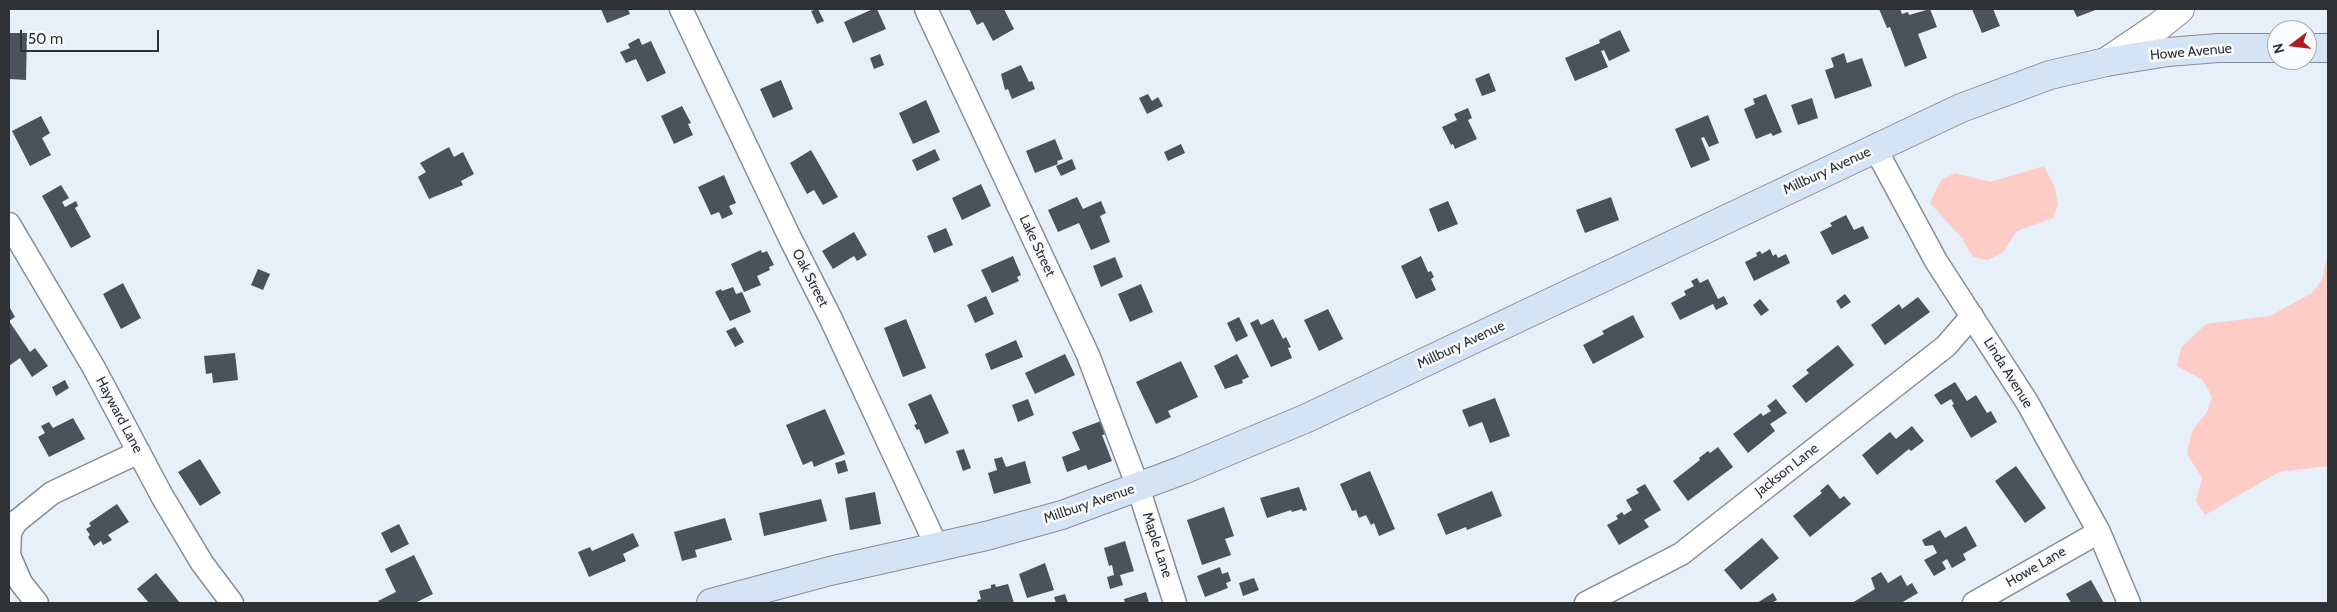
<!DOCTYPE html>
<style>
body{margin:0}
#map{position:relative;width:2337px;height:612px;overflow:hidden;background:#e7eff8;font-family:Cabin,sans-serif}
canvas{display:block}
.frame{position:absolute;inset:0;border:10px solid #2f3235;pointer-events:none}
.north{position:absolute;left:2267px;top:20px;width:50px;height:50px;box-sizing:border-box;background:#fafbfd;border:1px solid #a9abad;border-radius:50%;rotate:255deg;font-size:14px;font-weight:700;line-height:20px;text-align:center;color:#2f3235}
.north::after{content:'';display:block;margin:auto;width:18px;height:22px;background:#ae1c21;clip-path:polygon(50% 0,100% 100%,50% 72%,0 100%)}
.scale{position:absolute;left:20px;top:30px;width:139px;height:22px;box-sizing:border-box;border:2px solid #2f3235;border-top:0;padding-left:6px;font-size:15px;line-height:18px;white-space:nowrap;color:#2f3235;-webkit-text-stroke:4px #fafbfd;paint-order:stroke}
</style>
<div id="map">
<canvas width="2337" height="612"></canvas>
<div class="frame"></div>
<div class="north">N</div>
<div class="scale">50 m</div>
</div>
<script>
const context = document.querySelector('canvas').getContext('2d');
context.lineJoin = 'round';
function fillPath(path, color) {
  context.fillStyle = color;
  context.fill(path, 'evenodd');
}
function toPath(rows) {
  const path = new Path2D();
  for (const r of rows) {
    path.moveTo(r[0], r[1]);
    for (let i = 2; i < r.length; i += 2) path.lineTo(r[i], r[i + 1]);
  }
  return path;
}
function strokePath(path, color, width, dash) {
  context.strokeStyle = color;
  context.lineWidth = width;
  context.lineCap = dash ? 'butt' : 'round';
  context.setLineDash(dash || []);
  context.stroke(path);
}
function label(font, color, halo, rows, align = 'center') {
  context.font = font + ' Cabin,sans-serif';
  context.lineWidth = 5;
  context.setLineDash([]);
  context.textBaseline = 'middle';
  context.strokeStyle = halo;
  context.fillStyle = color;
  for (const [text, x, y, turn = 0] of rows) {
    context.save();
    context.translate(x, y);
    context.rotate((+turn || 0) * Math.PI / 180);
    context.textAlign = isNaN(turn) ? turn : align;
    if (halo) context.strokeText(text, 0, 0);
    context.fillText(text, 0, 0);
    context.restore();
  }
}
const green = toPath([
 [2044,166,2055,188,2058,205,2053,218,2017,231,2003,252,1988,260,1973,257,1961,237,1930,203,1941,180,1955,173,1990,182],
 [2328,253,2328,466,2279,472,2205,515,2196,501,2202,478,2187,454,2192,431,2207,412,2212,397,2203,380,2177,366,2181,348,2206,324,2270,316,2312,293,2322,280]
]);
const building = toPath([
 [601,9,628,9,630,14,607,23],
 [818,9,824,21,817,24,811,11],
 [873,9,877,9,886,29,853,43,844,22],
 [969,9,1004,9,1014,29,993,41,983,22,977,25],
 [1879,9,1900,9,1902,14,1908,12,1909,15,1930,9,1937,27,1918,34,1927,58,1905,67,1890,27,1887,28],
 [1972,9,1993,9,2000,26,1982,33],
 [2073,9,2098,9,2077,17],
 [1620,30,1630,51,1609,61,1604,50,1601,51,1608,67,1575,81,1565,58,1600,43,1599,40],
 [9,33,27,33,26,80,9,79],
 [639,38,642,45,651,41,666,73,647,82,636,59,626,63,620,52,630,48,628,44],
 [1844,53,1847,63,1862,58,1872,86,1835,99,1825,70,1834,67,1831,58],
 [880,54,884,65,874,69,870,58],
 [1021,65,1029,82,1032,81,1035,89,1012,99,1008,89,1005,90,1001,74],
 [1489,73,1496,91,1482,96,1475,79],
 [781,80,793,109,773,118,760,89],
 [1148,94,1152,101,1158,97,1163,106,1147,114,1139,98],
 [1766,94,1782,132,1773,136,1771,133,1756,139,1744,109,1755,104,1753,99],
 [1812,98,1818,118,1798,125,1791,105],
 [926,100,940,132,913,144,899,113],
 [682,106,691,123,688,124,693,135,674,144,661,116],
 [1468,108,1472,118,1468,120,1477,139,1455,149,1453,144,1451,145,1442,127,1457,120,1454,114],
 [1708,115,1719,143,1709,147,1704,137,1701,138,1710,160,1691,168,1675,129],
 [41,116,50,133,42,138,51,155,30,166,12,131],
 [1055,139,1063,159,1057,161,1058,164,1035,173,1026,151],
 [1181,144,1185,153,1168,161,1164,152],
 [449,147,454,157,463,152,474,174,461,181,463,185,429,199,418,177,426,172,420,163],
 [935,149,940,160,917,171,912,160],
 [811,150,838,197,823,205,814,190,807,194,790,163],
 [1072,159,1076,169,1061,176,1056,166],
 [724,175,736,203,729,206,733,214,722,219,719,212,711,215,698,187],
 [981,184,991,206,962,220,952,198],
 [61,185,69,198,62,202,65,207,76,201,78,206,75,208,91,237,71,248,42,196],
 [1077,197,1083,209,1101,201,1106,213,1100,216,1110,242,1091,250,1079,223,1058,232,1048,210],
 [1611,197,1619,220,1585,233,1576,210],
 [1448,201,1458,224,1438,232,1429,209],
 [1846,215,1854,230,1863,226,1869,238,1832,255,1820,232,1832,226,1830,223],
 [946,228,953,245,934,253,927,236],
 [854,232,867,255,857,261,854,256,833,269,822,251],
 [1770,249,1773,256,1776,254,1778,258,1786,254,1790,263,1754,281,1745,262,1757,256,1756,253,1760,251,1762,254],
 [761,250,762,253,767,251,774,265,769,267,770,270,757,276,761,285,744,292,731,264],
 [1013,256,1021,275,1017,277,1019,281,992,293,981,270],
 [1421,256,1428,272,1431,271,1434,277,1431,279,1436,290,1416,299,1401,266],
 [1115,257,1123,277,1101,287,1093,266],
 [258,269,270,274,263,290,251,285],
 [1697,278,1700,283,1708,279,1718,299,1724,296,1728,304,1716,310,1713,304,1680,320,1671,303,1686,295,1684,291,1694,286,1691,281],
 [123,283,141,318,121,329,103,294],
 [1141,284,1153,312,1130,322,1118,294],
 [733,287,736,294,742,292,751,312,730,321,715,292,721,289,722,291],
 [1845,294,1851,302,1841,309,1836,301],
 [986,296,994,314,975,323,967,305],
 [1918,297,1930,312,1885,345,1871,325,1899,304,1902,309],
 [1760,299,1769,310,1761,316,1753,305],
 [9,306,15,317,9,321,30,352,35,348,48,366,32,377,20,358,9,366],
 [1328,309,1343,339,1319,351,1304,320],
 [1633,315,1644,337,1593,364,1583,345,1604,334,1602,331],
 [1239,317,1248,336,1236,342,1227,323],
 [906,319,926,368,903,377,884,328],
 [1258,319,1261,325,1273,319,1283,339,1286,337,1291,347,1288,348,1292,358,1271,367,1250,323],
 [735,327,744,342,735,347,726,331],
 [1016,340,1023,357,991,370,985,354],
 [1838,345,1854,365,1806,403,1792,386,1809,373,1806,370],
 [235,353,238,380,213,383,212,373,206,374,204,356],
 [1065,354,1075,375,1035,394,1025,373],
 [1237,354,1249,377,1242,380,1243,383,1225,389,1214,366],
 [1181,361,1198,397,1168,411,1171,417,1156,424,1136,382],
 [65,380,69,388,56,396,52,387],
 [1955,382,1967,401,1976,395,1987,413,1991,411,1997,422,1971,438,1952,405,1954,404,1951,399,1941,405,1934,395],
 [931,394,949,433,925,444,919,429,917,430,914,425,917,424,908,404],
 [1495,398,1510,436,1490,443,1482,422,1469,427,1462,410],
 [1028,399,1034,415,1018,422,1012,405],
 [1776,399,1787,413,1770,424,1775,431,1748,453,1733,434,1761,413,1763,416,1771,411,1767,406],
 [825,409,845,454,814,467,812,461,803,465,786,425],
 [73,418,85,439,49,457,38,437,45,433,41,426,49,422,53,428],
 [1101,421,1106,434,1102,435,1112,461,1088,470,1086,465,1067,472,1062,457,1080,450,1072,432],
 [1912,426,1924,441,1911,451,1909,449,1877,475,1862,455,1890,432,1896,439],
 [1718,447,1733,467,1688,501,1673,481,1700,460,1699,458,1708,451,1710,453],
 [964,449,971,468,963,471,956,451],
 [1002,457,1006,467,1025,461,1031,483,994,494,988,473,997,470,994,459],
 [200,459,221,493,200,506,178,472],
 [845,460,848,471,838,474,835,463],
 [2016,466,2046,508,2025,523,1995,481],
 [1370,471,1395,529,1379,536,1374,523,1371,525,1366,515,1359,518,1356,510,1352,511,1340,484],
 [1645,484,1661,510,1644,520,1649,527,1619,545,1607,525,1618,519,1616,516,1622,512,1624,515,1632,510,1626,500,1639,493,1636,489],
 [1828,484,1840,499,1844,496,1851,504,1810,537,1793,516,1822,493,1820,491],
 [1299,487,1307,510,1303,511,1302,509,1292,512,1291,510,1267,518,1260,498],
 [1492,491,1502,516,1467,530,1466,527,1446,535,1437,514],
 [875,492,881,524,850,530,845,498],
 [821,499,827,521,764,536,759,513],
 [117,504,129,522,108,535,112,540,103,545,101,541,94,546,88,537,90,535,86,529,91,526,89,523],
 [1224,507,1234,536,1225,539,1231,555,1202,565,1187,520],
 [725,518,732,540,695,550,697,557,682,561,674,532],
 [399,524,409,544,391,553,381,533],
 [1966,526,1977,546,1963,554,1966,560,1952,568,1947,559,1942,562,1946,569,1934,576,1924,560,1937,553,1933,545,1925,546,1922,540,1940,530,1945,538],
 [633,533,639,546,623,554,626,561,589,577,578,552,590,547,592,551],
 [1762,538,1779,558,1741,590,1724,570],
 [1125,541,1134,571,1120,575,1123,585,1110,589,1107,577,1114,575,1112,565,1109,566,1104,548],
 [414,555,433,594,415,603,379,603,378,601,396,592,385,569],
 [1045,563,1054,590,1027,598,1019,574],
 [1220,567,1222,574,1228,572,1231,581,1226,583,1228,588,1205,597,1197,576],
 [1881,572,1888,583,1901,575,1907,586,1912,583,1918,593,1901,603,1852,603,1875,589,1871,578],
 [156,573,180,603,149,603,137,589],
 [1254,578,1259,590,1243,596,1239,583],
 [2091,580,2104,603,2071,603,2066,594],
 [995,584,996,587,1008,584,1014,603,978,603,977,600,981,599,979,591,991,588,991,585],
 [1146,592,1149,603,1125,603,1124,599],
 [1773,593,1777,600,1772,603,1757,603],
 [1065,594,1068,603,1056,603,1054,597]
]);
const minor = toPath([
 [681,9,790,238,831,319,937,547],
 [926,9,1088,355,1138,487,1175,603],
 [1875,148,1936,261,2027,402,2099,532,2129,603],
 [9,224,94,368,162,496,202,563,232,603],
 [37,603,21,583,9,555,10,532,16,522,52,493,139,452],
 [1586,603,1681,554,1946,346,1972,316],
 [1974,603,2099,532]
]);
const tertiary = toPath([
 [2106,62,2159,26,2180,9]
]);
const secondary = toPath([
 [2307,48,2328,48],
 [711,603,830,571,986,536,1062,515,1183,470,1307,418,1961,108,2050,75,2106,62,2168,52,2218,48,2277,48]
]);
const streetNames = [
 ["Howe Avenue",2191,52,-5],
 ["Millbury Avenue",1827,171,-25],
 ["Lake Street",1037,246,65],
 ["Oak Street",810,278,63],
 ["Millbury Avenue",1461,345,-25],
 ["Linda Avenue",2008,373,58],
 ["Hayward Lane",119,415,62],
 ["Jackson Lane",1787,470,-38],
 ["Millbury Avenue",1089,504,-19],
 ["Maple Lane",1157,545,72],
 ["Howe Lane",2036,567,-30]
];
fillPath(green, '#feccc6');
fillPath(building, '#4c525a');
strokePath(minor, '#868d95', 25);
strokePath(tertiary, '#868d95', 30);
strokePath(secondary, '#868d95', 30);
strokePath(minor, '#fff', 22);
strokePath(tertiary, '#fff', 28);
strokePath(secondary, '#d4e4f5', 28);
label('14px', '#2f3235', '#fafbfd', streetNames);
</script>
